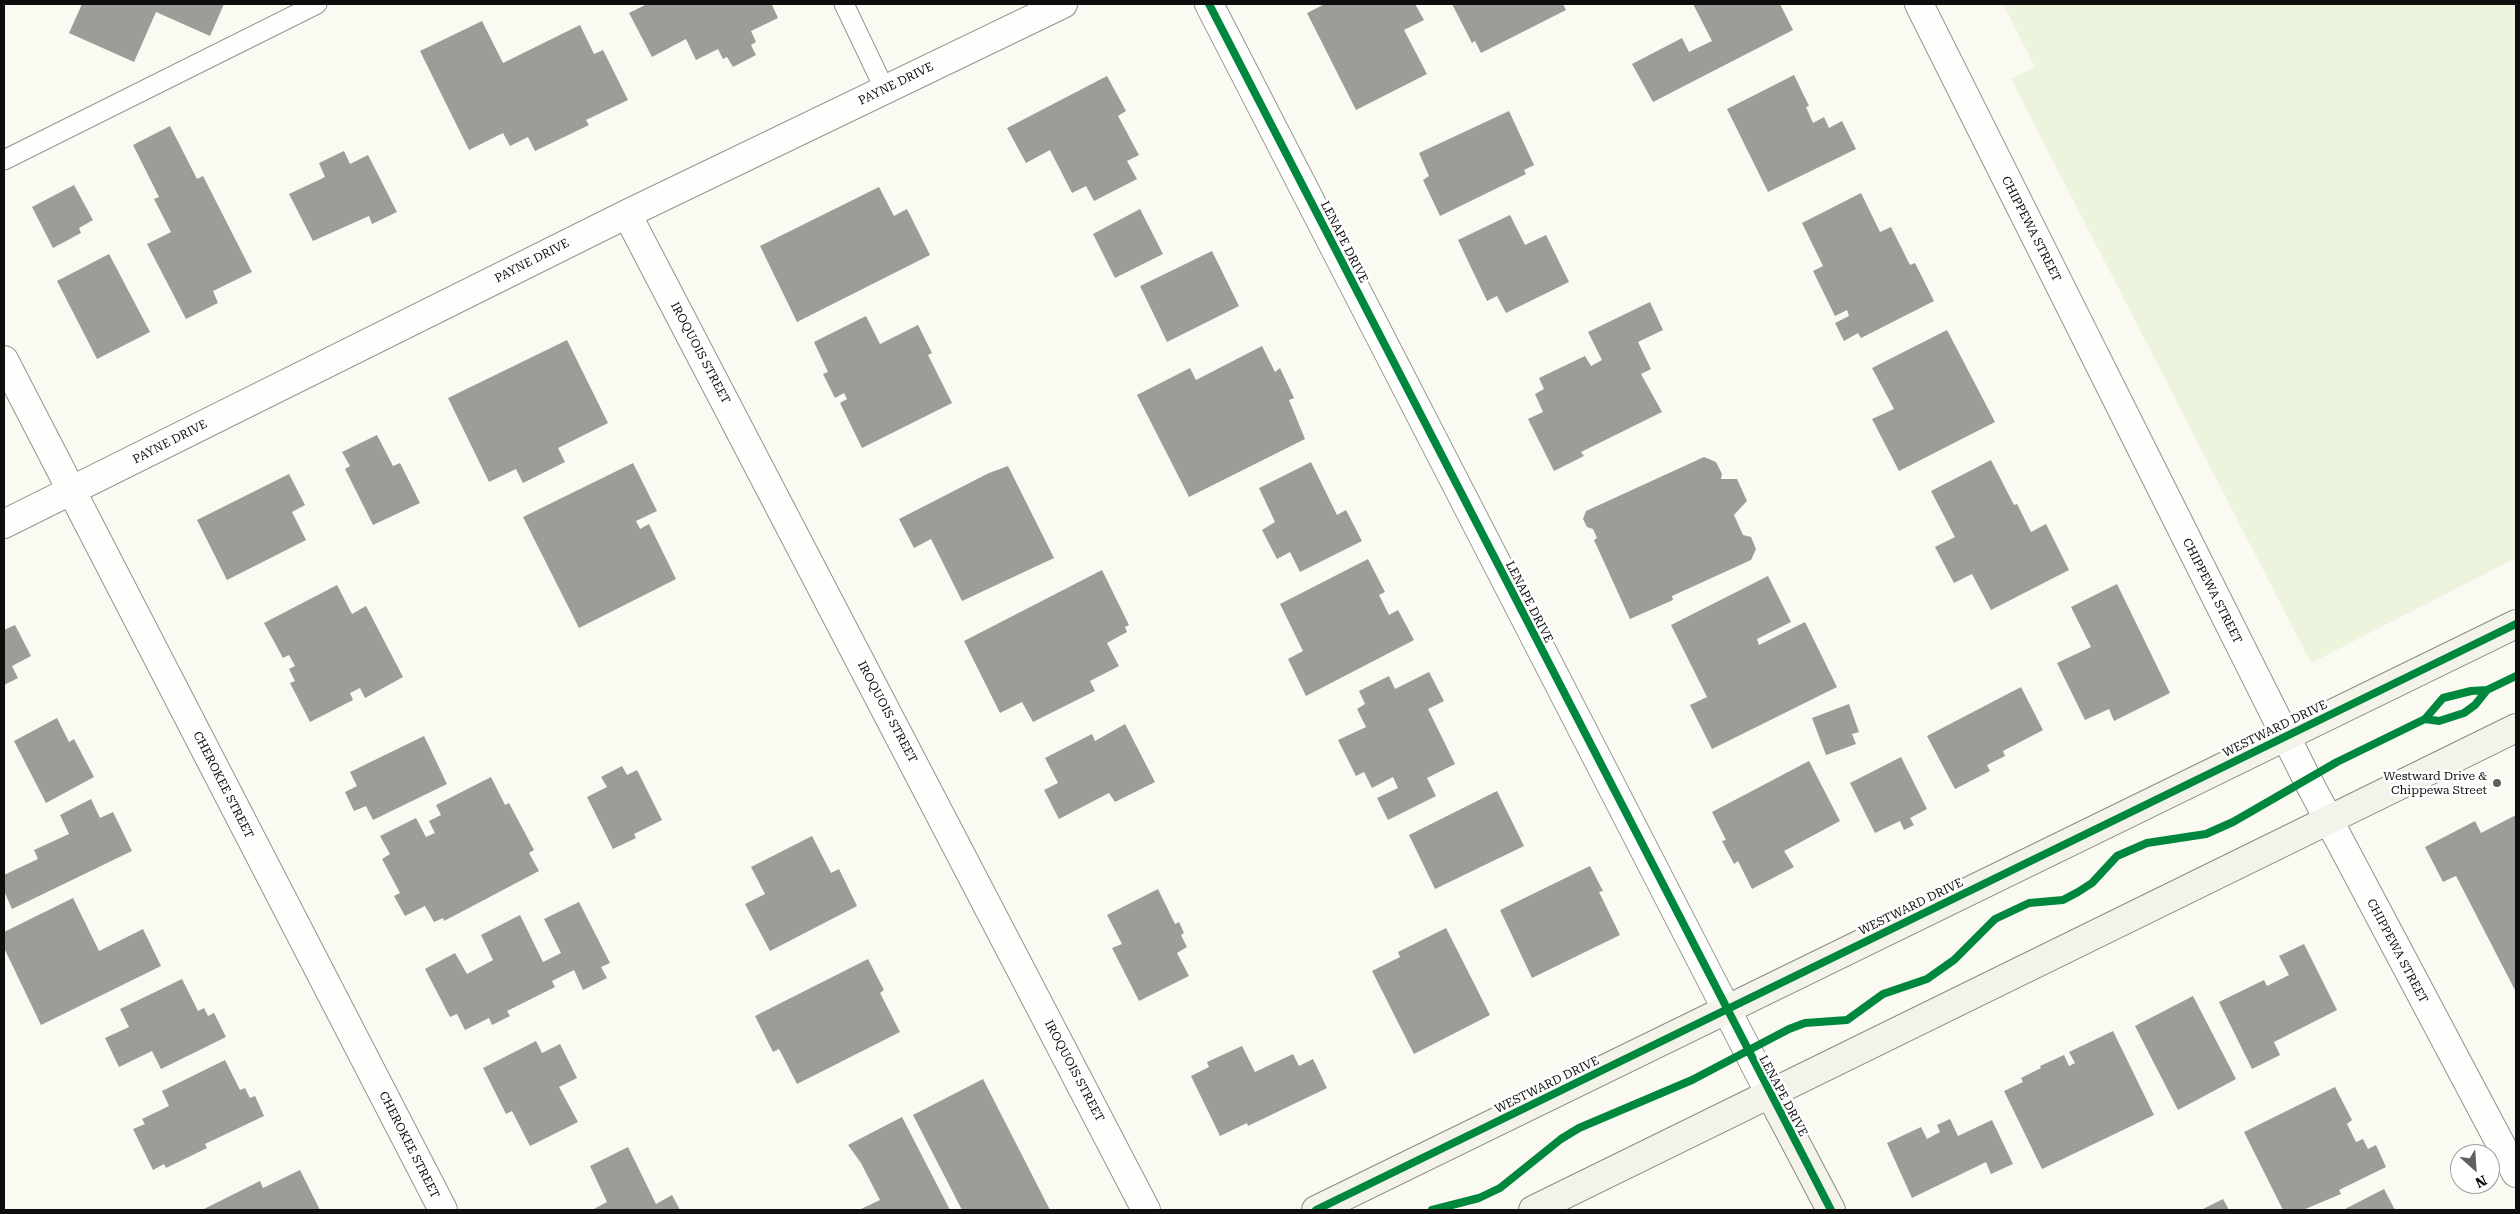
<!DOCTYPE html>
<style>
body{margin:0}
#map{position:relative;width:2520px;height:1214px;overflow:hidden;background:#faf9f2;font-family:"Roboto Serif",serif}
canvas{display:block}
.frame{position:absolute;inset:0;border:5px solid #0e0e0e;pointer-events:none}
.north{position:absolute;left:2450px;top:1144px;width:50px;height:50px;box-sizing:border-box;background:#fff;border:1px solid #9f9f9f;border-radius:50%;rotate:154deg;font-size:14px;font-weight:700;line-height:20px;text-align:center;color:#0e0e0e}
.north::after{content:'';display:block;margin:auto;width:18px;height:22px;background:#61605e;clip-path:polygon(50% 0,100% 100%,50% 72%,0 100%)}
</style>
<div id="map">
<canvas width="2520" height="1214"></canvas>
<div class="frame"></div>
<div class="north">N</div>
</div>
<script>
const context = document.querySelector('canvas').getContext('2d');
context.lineJoin = 'round';
function fillPath(path, color) {
  context.fillStyle = color;
  context.fill(path, 'evenodd');
}
function toPath(rows) {
  const path = new Path2D();
  for (const r of rows) {
    path.moveTo(r[0], r[1]);
    for (let i = 2; i < r.length; i += 2) path.lineTo(r[i], r[i + 1]);
  }
  return path;
}
function strokePath(path, color, width, dash) {
  context.strokeStyle = color;
  context.lineWidth = width;
  context.lineCap = dash ? 'butt' : 'round';
  context.setLineDash(dash || []);
  context.stroke(path);
}
function label(font, color, halo, rows, align = 'center') {
  context.font = font + ' "Roboto Serif",serif';
  context.lineWidth = 5;
  context.setLineDash([]);
  context.textBaseline = 'middle';
  context.strokeStyle = halo;
  context.fillStyle = color;
  for (const [text, x, y, turn = 0] of rows) {
    context.save();
    context.translate(x, y);
    context.rotate((+turn || 0) * Math.PI / 180);
    context.textAlign = isNaN(turn) ? turn : align;
    if (halo) context.strokeText(text, 0, 0);
    context.fillText(text, 0, 0);
    context.restore();
  }
}
const pitch = toPath([
 [2003,4,2516,4,2516,558,2311,663,2011,79,2035,67]
]);
const building = toPath([
 [82,4,224,4,210,36,156,12,134,62,69,33],
 [647,4,775,4,772,5,778,18,751,31,756,42,751,45,756,55,733,67,727,57,723,59,718,49,696,60,686,39,652,57,629,13],
 [1325,4,1415,4,1424,20,1404,30,1427,74,1356,110,1307,13],
 [1452,4,1563,4,1566,10,1481,53,1475,41,1472,43],
 [1693,4,1780,4,1793,30,1653,102,1632,64,1682,38,1689,52,1712,41],
 [482,21,503,63,580,25,594,54,603,50,628,100,586,120,589,125,535,151,528,137,510,146,503,133,469,150,420,51],
 [1794,75,1809,106,1806,107,1813,123,1824,117,1829,128,1842,121,1856,149,1768,192,1727,109],
 [1107,76,1126,111,1118,116,1139,155,1127,161,1137,179,1094,201,1086,186,1072,193,1050,150,1026,163,1007,128],
 [1509,111,1534,165,1524,170,1526,174,1440,216,1423,180,1429,176,1419,153],
 [170,126,197,179,203,176,252,272,213,291,218,303,186,319,147,244,171,232,154,199,159,197,133,145],
 [344,151,350,164,368,155,397,212,372,224,369,216,313,241,289,194,325,177,319,163],
 [74,185,93,220,79,228,81,233,53,248,32,207],
 [879,187,894,216,907,209,930,255,797,322,760,246],
 [1861,193,1880,232,1891,227,1910,265,1915,263,1934,301,1861,338,1858,333,1844,341,1835,323,1849,316,1847,310,1835,316,1813,271,1823,266,1802,223],
 [1140,209,1163,254,1115,278,1093,234],
 [1510,215,1525,245,1546,235,1569,282,1506,313,1497,296,1487,301,1458,240],
 [1212,251,1239,306,1167,342,1140,286],
 [109,254,150,332,97,359,57,281],
 [1650,302,1663,330,1638,342,1651,369,1641,374,1662,412,1581,452,1584,456,1554,471,1528,419,1543,412,1535,394,1544,389,1539,378,1585,356,1591,366,1602,360,1588,332],
 [866,316,880,344,918,325,932,353,928,355,952,403,862,448,840,403,847,399,844,393,835,398,823,374,828,372,814,342],
 [1947,330,1995,422,1899,471,1872,419,1894,409,1872,368],
 [567,340,608,423,558,448,565,462,523,483,516,469,489,482,448,398],
 [1262,346,1275,372,1280,368,1294,398,1289,400,1305,439,1189,497,1137,395,1190,368,1196,380],
 [377,435,393,466,400,463,420,503,373,525,345,469,350,466,342,452],
 [1704,457,1716,462,1722,474,1721,479,1737,479,1747,501,1734,515,1743,535,1751,537,1756,549,1751,560,1672,596,1673,600,1630,619,1594,540,1597,538,1593,529,1587,527,1583,519,1586,511],
 [1991,460,2014,505,2017,504,2031,532,2046,524,2069,570,1991,610,1972,574,1954,583,1935,547,1955,537,1931,491],
 [1311,462,1337,515,1346,510,1362,541,1300,572,1290,552,1277,559,1262,530,1275,522,1259,488],
 [633,463,657,511,636,521,640,529,649,524,676,579,579,628,523,517],
 [1008,466,1054,558,962,601,931,539,914,548,899,519,989,473],
 [289,474,305,505,292,512,306,540,227,580,197,520],
 [1368,559,1385,592,1379,595,1389,615,1398,610,1414,640,1306,696,1288,659,1303,651,1280,604],
 [1102,570,1129,625,1125,627,1127,632,1107,643,1119,666,1090,681,1095,691,1033,722,1022,702,1000,713,964,641],
 [1768,576,1791,622,1757,639,1759,645,1805,622,1837,687,1712,749,1690,705,1707,697,1671,625],
 [2117,584,2170,693,2114,721,2109,709,2085,720,2057,663,2091,647,2071,607],
 [337,585,352,614,366,606,403,677,365,698,360,688,350,693,353,700,310,722,290,683,295,681,289,669,295,666,289,655,283,658,264,623],
 [15,625,31,656,12,666,18,678,4,685,4,630],
 [1429,672,1444,701,1428,709,1455,764,1427,778,1436,796,1388,820,1377,798,1398,788,1393,777,1372,788,1364,772,1356,776,1338,740,1366,727,1357,709,1365,704,1359,691,1389,676,1395,689],
 [2021,687,2043,730,2003,751,2005,756,1987,765,1990,771,1955,789,1927,736],
 [1849,704,1859,732,1852,734,1856,744,1826,755,1812,718],
 [57,718,69,742,74,739,94,777,46,803,14,741],
 [1125,724,1155,782,1115,802,1109,793,1059,819,1044,790,1058,783,1045,758,1092,734,1095,741],
 [424,736,447,784,373,820,366,806,354,811,345,792,357,786,350,772],
 [1901,757,1927,809,1910,818,1914,825,1904,830,1900,821,1875,833,1850,783],
 [1809,761,1840,821,1784,851,1794,867,1752,889,1738,861,1734,864,1722,841,1726,840,1712,812],
 [622,766,627,775,637,770,662,820,634,834,636,838,613,849,587,797,607,787,601,777],
 [491,777,505,805,509,803,534,850,529,853,539,871,444,921,443,918,434,922,425,906,405,916,394,896,400,893,382,859,390,854,380,836,416,818,426,837,435,833,429,821,441,815,436,805],
 [1497,791,1524,846,1435,889,1409,835],
 [91,799,100,818,113,812,132,851,12,909,4,891,4,875,38,859,34,850,69,834,60,815],
 [2516,815,2516,992,2456,876,2443,882,2425,847,2475,821,2481,833],
 [812,836,831,873,839,869,857,906,770,951,745,904,765,894,751,867],
 [1590,866,1603,891,1599,892,1620,935,1532,978,1500,910],
 [1158,889,1175,924,1179,922,1184,933,1181,935,1187,947,1177,953,1189,976,1139,1001,1112,948,1122,944,1107,915],
 [73,898,99,951,143,929,161,966,41,1025,4,948,4,932],
 [579,902,610,963,601,967,607,978,583,990,574,970,552,981,555,987,507,1011,510,1016,492,1025,489,1018,465,1030,457,1014,450,1017,425,969,455,953,467,974,493,960,481,935,520,915,543,962,561,953,544,919],
 [1446,928,1490,1015,1414,1054,1372,971,1400,957,1398,952],
 [2304,944,2337,1010,2274,1042,2280,1055,2252,1069,2219,1002,2264,980,2267,986,2289,975,2279,956],
 [868,959,884,990,880,993,900,1032,797,1084,779,1049,773,1052,755,1016],
 [182,979,198,1011,204,1008,208,1016,214,1013,226,1037,161,1069,152,1051,119,1067,105,1038,129,1027,120,1009],
 [2193,996,2236,1079,2178,1110,2135,1026],
 [2113,1031,2154,1115,2042,1169,2004,1091,2023,1082,2021,1078,2041,1068,2040,1066,2064,1055,2069,1066,2075,1063,2069,1052],
 [536,1041,542,1053,560,1044,577,1078,559,1087,578,1122,530,1146,512,1111,506,1114,483,1068],
 [1242,1046,1255,1072,1293,1054,1299,1066,1313,1059,1327,1088,1248,1126,1247,1123,1220,1136,1191,1076,1209,1067,1207,1062],
 [225,1060,240,1090,245,1088,250,1098,255,1096,264,1116,205,1144,207,1148,166,1168,164,1164,153,1170,133,1129,145,1124,142,1119,169,1106,162,1091],
 [983,1079,1050,1210,962,1210,913,1115],
 [2335,1087,2352,1120,2347,1124,2356,1142,2363,1139,2368,1149,2376,1145,2386,1167,2339,1190,2341,1194,2303,1210,2283,1210,2244,1132],
 [902,1117,950,1210,859,1210,880,1200,861,1163,848,1145],
 [1950,1119,1958,1136,1992,1120,2013,1164,1991,1174,1986,1162,1912,1198,1887,1143,1921,1127,1927,1139,1940,1132,1937,1125],
 [628,1147,656,1204,672,1195,680,1210,592,1210,607,1202,590,1166],
 [300,1170,320,1210,202,1210,260,1181,263,1188],
 [2384,1189,2395,1210,2343,1210],
 [2223,1199,2229,1210,2201,1210]
]);
const lane = toPath([
 [844,4,885,90],
 [4,160,317,4]
]);
const street = toPath([
 [1209,4,1770,1094],
 [1919,4,2307,779,2516,1173],
 [627,214,1146,1210],
 [4,360,443,1210],
 [4,524,627,214,1063,4]
]);
const secondary = toPath([
 [1770,1094,1831,1210],
 [1316,1210,2516,624],
 [1533,1210,2516,728]
]);
const cycleway = toPath([
 [1209,4,1831,1210],
 [2425,719,2439,721,2464,713,2475,705,2487,690],
 [1316,1210,2516,624],
 [1432,1210,1479,1198,1500,1188,1561,1139,1579,1128,1692,1080,1789,1029,1805,1023,1847,1020,1883,994,1927,979,1954,960,1995,919,2029,903,2063,900,2078,892,2092,883,2117,856,2147,843,2206,834,2233,822,2337,762,2425,719,2443,698,2471,691,2487,690,2516,676]
]);
const markers = [
 [2497,783,5,"#61605e"]
];
const streetNames = [
 ["PAYNE DRIVE",896,84,-26],
 ["CHIPPEWA STREET",2031,229,63],
 ["LENAPE DRIVE",1344,242,63],
 ["PAYNE DRIVE",532,261,-27],
 ["IROQUOIS STREET",700,353,62],
 ["PAYNE DRIVE",170,442,-27],
 ["CHIPPEWA STREET",2212,591,63],
 ["LENAPE DRIVE",1529,602,63],
 ["IROQUOIS STREET",887,712,62],
 ["WESTWARD DRIVE",2275,729,-26],
 ["CHEROKEE STREET",223,785,63],
 ["WESTWARD DRIVE",1911,907,-26],
 ["CHIPPEWA STREET",2397,951,62],
 ["IROQUOIS STREET",1074,1071,62],
 ["WESTWARD DRIVE",1547,1085,-26],
 ["LENAPE DRIVE",1783,1096,62],
 ["CHEROKEE STREET",409,1145,63]
];
const poiNames = [
 ["Westward Drive &",2487,776],
 ["Chippewa Street",2487,790]
];
fillPath(pitch, '#edf4dd');
fillPath(building, '#9e9c98');
strokePath(lane, '#949491', 21);
strokePath(street, '#949491', 30);
strokePath(secondary, '#8b8a87', 30);
strokePath(lane, '#fefefd', 19);
strokePath(street, '#fefefd', 28);
strokePath(secondary, '#f4f3ea', 28);
strokePath(cycleway, '#00873e', 8);
for (const [x, y, r, color] of markers) {
  const dot = new Path2D();
  dot.arc(x, y, r, 0, 2 * Math.PI);
  context.fillStyle = color;
  context.fill(dot);
  strokePath(dot, '#fff', 2);
}
label('12px', '#0e0e0e', '#fff', streetNames);
label('12px', '#0e0e0e', '#fff', poiNames, 'right');
</script>
